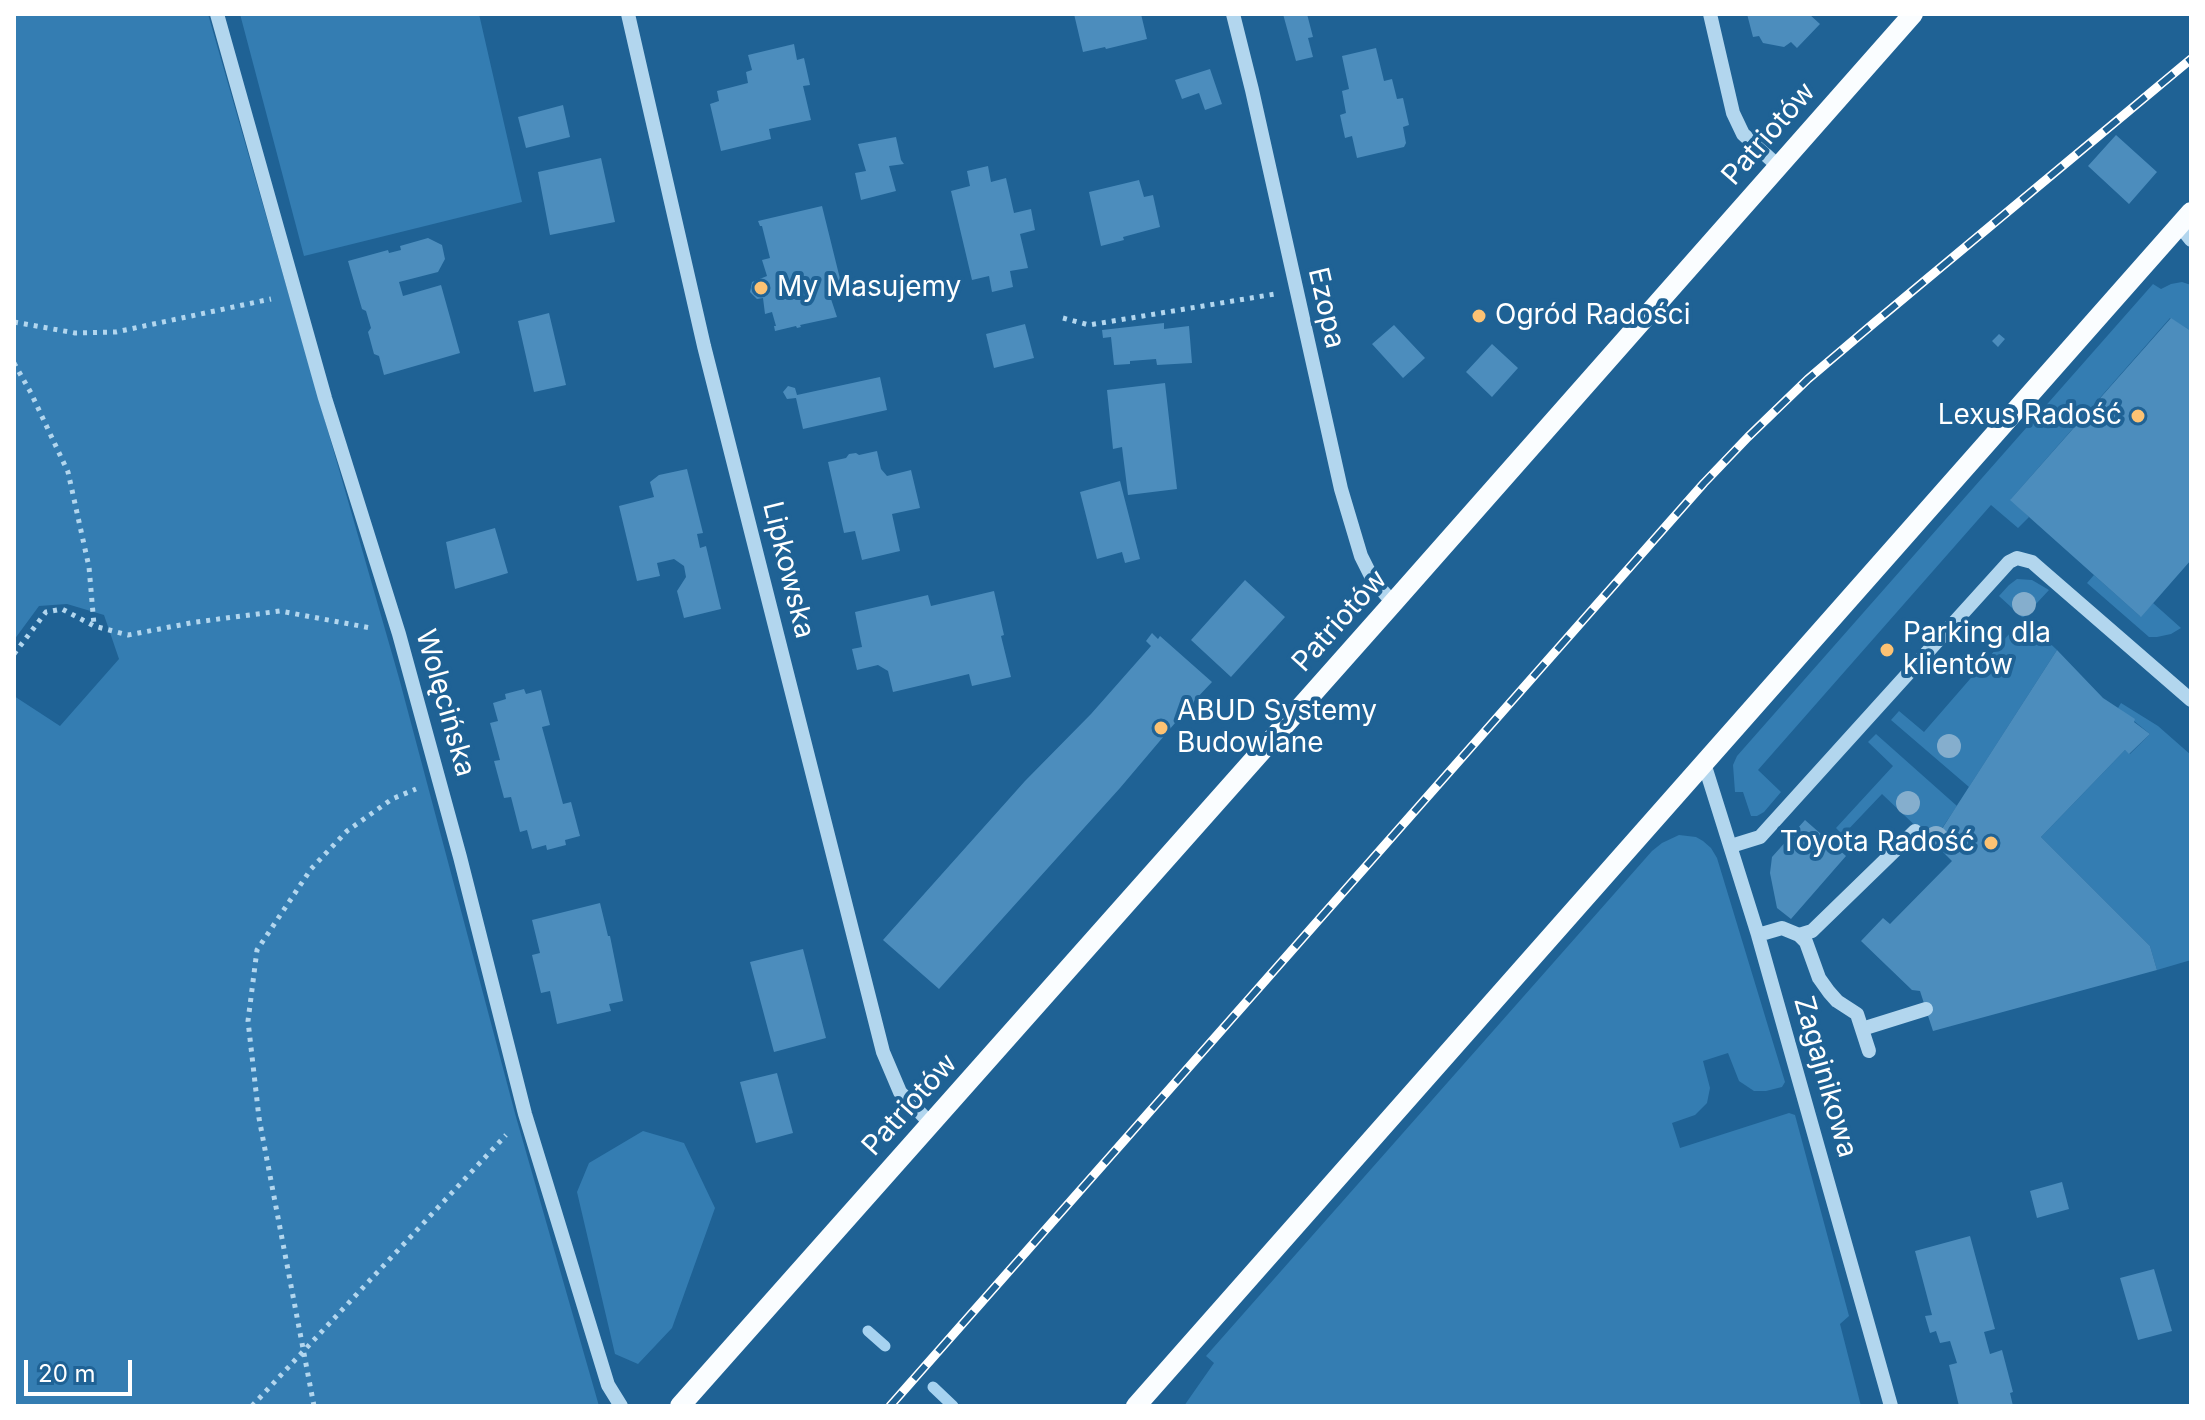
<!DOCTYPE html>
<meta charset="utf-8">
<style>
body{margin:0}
#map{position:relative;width:2205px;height:1420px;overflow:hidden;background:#1f6295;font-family:Inter,sans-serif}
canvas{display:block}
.frame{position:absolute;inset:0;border:16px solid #fff;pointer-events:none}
.scale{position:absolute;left:24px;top:1360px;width:108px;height:36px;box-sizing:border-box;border:4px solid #fff;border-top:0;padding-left:10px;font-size:24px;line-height:28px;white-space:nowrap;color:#fff;-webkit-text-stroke:6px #1f6295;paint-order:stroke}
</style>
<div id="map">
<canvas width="2205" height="1420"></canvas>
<div class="frame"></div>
<div class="scale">20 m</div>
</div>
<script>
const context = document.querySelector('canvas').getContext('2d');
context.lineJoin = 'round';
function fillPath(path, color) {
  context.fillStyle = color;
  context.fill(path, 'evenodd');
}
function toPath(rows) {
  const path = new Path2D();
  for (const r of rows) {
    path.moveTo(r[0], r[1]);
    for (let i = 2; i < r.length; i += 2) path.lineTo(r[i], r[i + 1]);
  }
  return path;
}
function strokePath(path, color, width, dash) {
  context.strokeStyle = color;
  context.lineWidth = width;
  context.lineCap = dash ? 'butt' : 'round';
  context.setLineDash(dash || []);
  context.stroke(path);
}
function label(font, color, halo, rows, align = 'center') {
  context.font = font + ' Inter,sans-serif';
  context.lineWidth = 8;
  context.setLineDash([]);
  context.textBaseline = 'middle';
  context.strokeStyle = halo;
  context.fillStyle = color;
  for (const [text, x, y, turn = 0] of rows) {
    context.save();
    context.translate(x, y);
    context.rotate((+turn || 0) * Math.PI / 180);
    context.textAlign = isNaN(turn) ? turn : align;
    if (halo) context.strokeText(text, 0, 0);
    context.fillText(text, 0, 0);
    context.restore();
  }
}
const green = toPath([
 [14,14,208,14,399,678,516,1117,599,1406,14,1406,14,696,60,726,119,659,104,615,67,604,39,606,14,640],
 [240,14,479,14,522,202,304,256],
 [2182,282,2191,285,2191,331,2170,318,2011,499,2029,517,2018,528,1991,505,1758,770,1781,792,1764,812,1757,816,1751,816,1743,792,1735,792,1733,765,1737,756,2153,284,2161,289,2171,284],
 [2094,575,2140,616,2153,603,2181,628,2171,634,2157,637,2149,637,2087,583],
 [2017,579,2032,580,2049,590,2023,618,2057,650,1969,787,1891,720,1899,711,1924,732,2023,618,1999,596,2009,585],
 [2121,703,2158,726,2191,755,2191,960,2157,970,2150,946,2041,837,2125,750,2130,754,2150,734,2118,708],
 [1876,734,1957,806,1938,834,1950,849,1945,854,1882,794,1843,835,1836,828,1893,766,1868,742],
 [1679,835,1696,837,1703,841,1711,848,1717,858,1785,1082,1782,1087,1766,1091,1754,1091,1739,1081,1728,1053,1703,1061,1710,1088,1707,1103,1695,1115,1672,1123,1680,1148,1789,1113,1795,1115,1849,1316,1840,1324,1861,1406,1184,1406,1214,1363,1206,1356,1652,851,1662,843],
 [643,1131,684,1143,715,1208,672,1328,638,1364,615,1354,577,1192,589,1163]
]);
const stream = toPath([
 [868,1331,885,1346],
 [933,1387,953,1406]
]);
const building = toPath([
 [1074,14,1141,14,1147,39,1106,49,1105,47,1083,52],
 [1283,14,1307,14,1313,37,1308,38,1313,57,1296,61],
 [1747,14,1809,14,1820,24,1797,48,1791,42,1784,47,1763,43,1759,36,1753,37],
 [794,44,797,60,804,58,810,85,803,86,811,120,769,129,771,139,721,151,710,104,719,101,717,91,748,83,746,72,752,70,748,55],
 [1376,48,1384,81,1392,79,1397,99,1403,98,1409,125,1403,127,1406,143,1404,147,1357,158,1352,136,1345,138,1340,115,1346,113,1342,91,1349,89,1342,56],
 [1210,69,1222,104,1205,110,1199,93,1182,99,1175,80],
 [563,105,570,137,526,148,518,117],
 [2116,135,2157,172,2129,204,2088,166],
 [896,137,901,160,904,164,889,166,896,191,861,200,855,173,866,171,858,144],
 [601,158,615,222,550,235,538,172],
 [988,166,991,182,1006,178,1014,213,1031,209,1035,230,1020,234,1028,268,1010,271,1013,287,992,292,989,276,972,280,951,191,970,186,967,171],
 [1139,180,1144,197,1153,195,1160,227,1123,237,1124,240,1101,246,1089,192],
 [822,206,844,295,831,299,837,317,800,325,801,327,797,328,796,326,775,331,774,326,776,326,772,312,765,314,763,298,757,299,750,292,752,282,767,276,762,260,770,258,762,226,760,226,758,221],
 [428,238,442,245,445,259,438,272,399,282,403,296,441,285,460,353,384,375,379,356,374,354,368,332,371,328,366,311,362,309,348,261,388,250,389,253,401,250,400,246],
 [549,313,566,385,534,392,518,321],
 [2171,318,2191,331,2191,560,2141,617,2010,500],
 [1164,323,1164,329,1189,326,1192,363,1157,365,1156,359,1130,361,1130,364,1114,365,1111,337,1103,338,1102,330],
 [1025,324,1034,358,994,368,986,334],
 [1394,325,1425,358,1403,378,1372,344],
 [1999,334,2005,339,1998,347,1992,341],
 [1492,344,1518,368,1492,397,1466,372],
 [880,377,887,410,803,429,796,398,787,399,783,392,788,386,795,388,797,395],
 [1165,383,1177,489,1128,495,1122,447,1113,449,1107,390],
 [877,451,881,469,887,476,911,470,920,508,892,514,900,551,862,560,855,531,844,533,828,462,846,458,849,454,856,453,859,455],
 [687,469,703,533,697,534,700,548,706,546,721,609,684,618,677,591,686,577,684,566,674,559,657,563,660,576,637,581,619,506,654,497,650,482,659,475],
 [1120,481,1140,559,1125,563,1122,552,1097,559,1080,492],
 [495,528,508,573,455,589,446,542],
 [1245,580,1285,617,1231,677,1191,640],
 [994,591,1004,635,1001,636,1011,677,972,686,969,674,893,692,888,671,878,665,857,670,852,649,862,647,855,612,928,595,931,606],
 [1152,633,1158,639,1160,636,1212,682,1194,701,1192,711,1186,710,1120,788,939,989,883,940,1025,781,1091,714,1151,646,1146,641],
 [2057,650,2103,698,2135,719,2134,722,2150,734,2129,754,2125,750,2041,837,2150,946,2157,970,1933,1031,1920,991,1912,990,1861,941,1883,918,1890,924,1952,861,1945,854,1950,849,1938,835],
 [524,689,526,694,541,690,550,725,542,727,563,804,571,802,580,836,565,840,566,845,547,850,546,845,532,849,527,830,520,832,511,797,504,798,494,761,500,760,490,723,498,721,493,703,506,699,505,694],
 [1805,820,1846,856,1791,919,1777,908,1770,873,1772,857],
 [600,903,608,936,610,936,623,1001,609,1004,611,1011,557,1024,550,991,541,993,532,955,540,953,532,920],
 [803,949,826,1038,774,1052,750,962],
 [777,1073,793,1133,756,1143,740,1082],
 [2062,1182,2069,1209,2037,1218,2030,1191],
 [1970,1236,1995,1329,1984,1332,1990,1354,2002,1350,2013,1392,2010,1393,2013,1406,1959,1406,1949,1365,1957,1363,1950,1341,1940,1343,1936,1331,1930,1333,1925,1316,1932,1315,1915,1251],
 [2154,1269,2172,1331,2138,1340,2120,1278]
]);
const path = toPath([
 [1063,318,1089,325,1275,294],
 [14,322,75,333,116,332,271,299],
 [14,363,31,393,68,472,89,567,94,625],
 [14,654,46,612,62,609,94,626,128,635,196,622,280,611,371,628],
 [252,1406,506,1135],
 [314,1406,259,1118,248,1021,257,950,311,869,347,831,392,799,416,789]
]);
const minor = toPath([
 [217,14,325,398,399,634,460,857,525,1114,608,1385,621,1406],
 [628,14,704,346,883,1052,900,1092,931,1124],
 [1233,14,1252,90,1341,489,1361,556,1373,580,1393,603],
 [1710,14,1733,113,1743,134,1778,166],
 [2179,225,2191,240],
 [1704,763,1758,935,1891,1406],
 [1731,846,1760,837,2009,562,2017,558,2032,562,2040,569,2191,700],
 [1758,935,1782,928,1799,935,1812,931,1915,831],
 [1799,935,1806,942,1819,978,1829,992,1837,1001,1857,1014,1869,1051],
 [1862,1029,1926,1009]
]);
const major = toPath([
 [680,1406,1393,603,1913,14],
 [1136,1406,2191,212]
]);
const rail = toPath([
 [890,1406,1704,483,1748,437,1808,379,1874,323,2191,59]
]);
const trees = [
 [2024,604],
 [1949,746],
 [1908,803],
 [1936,838]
];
const markers = [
 [761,288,8,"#fcc273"],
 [1479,316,8,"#fcc273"],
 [2138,416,8,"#fcc273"],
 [1887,650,8,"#fcc273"],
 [1161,728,8,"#fcc273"],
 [1991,843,8,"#fcc273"]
];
const streetNames = [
 ["Patriotów",1769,134,-49],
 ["Ezopa",1326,308,77],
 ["Lipkowska",788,570,76],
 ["Patriotów",1340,621,-48],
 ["Wolęcińska",445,703,74],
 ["Zagajnikowa",1825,1077,74],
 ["Patriotów",910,1105,-48]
];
const poiNames = [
 ["My Masujemy",777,288],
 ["Ogród Radości",1495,316],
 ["Lexus Radość",2122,416,"right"],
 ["Parking dla",1903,634],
 ["klientów",1903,666],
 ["ABUD Systemy",1177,712],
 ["Budowlane",1177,744],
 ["Toyota Radość",1975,843,"right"]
];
fillPath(green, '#347db2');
strokePath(stream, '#a6d2f0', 11);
fillPath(building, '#4c8dbd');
strokePath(path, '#b2d6ee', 5, [4, 6]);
strokePath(minor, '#b2d6ee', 14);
strokePath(major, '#fafdff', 20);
strokePath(rail, '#fff', 9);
strokePath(rail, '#1f6295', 6, [18]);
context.fillStyle = '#85aecd';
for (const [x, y] of trees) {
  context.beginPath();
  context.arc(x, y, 12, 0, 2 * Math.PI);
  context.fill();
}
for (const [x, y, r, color] of markers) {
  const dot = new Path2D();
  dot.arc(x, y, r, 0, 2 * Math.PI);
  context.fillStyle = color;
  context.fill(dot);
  strokePath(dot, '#1f6295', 3);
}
label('28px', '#fff', '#1f6295', streetNames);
label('28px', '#fff', '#1f6295', poiNames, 'left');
</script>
